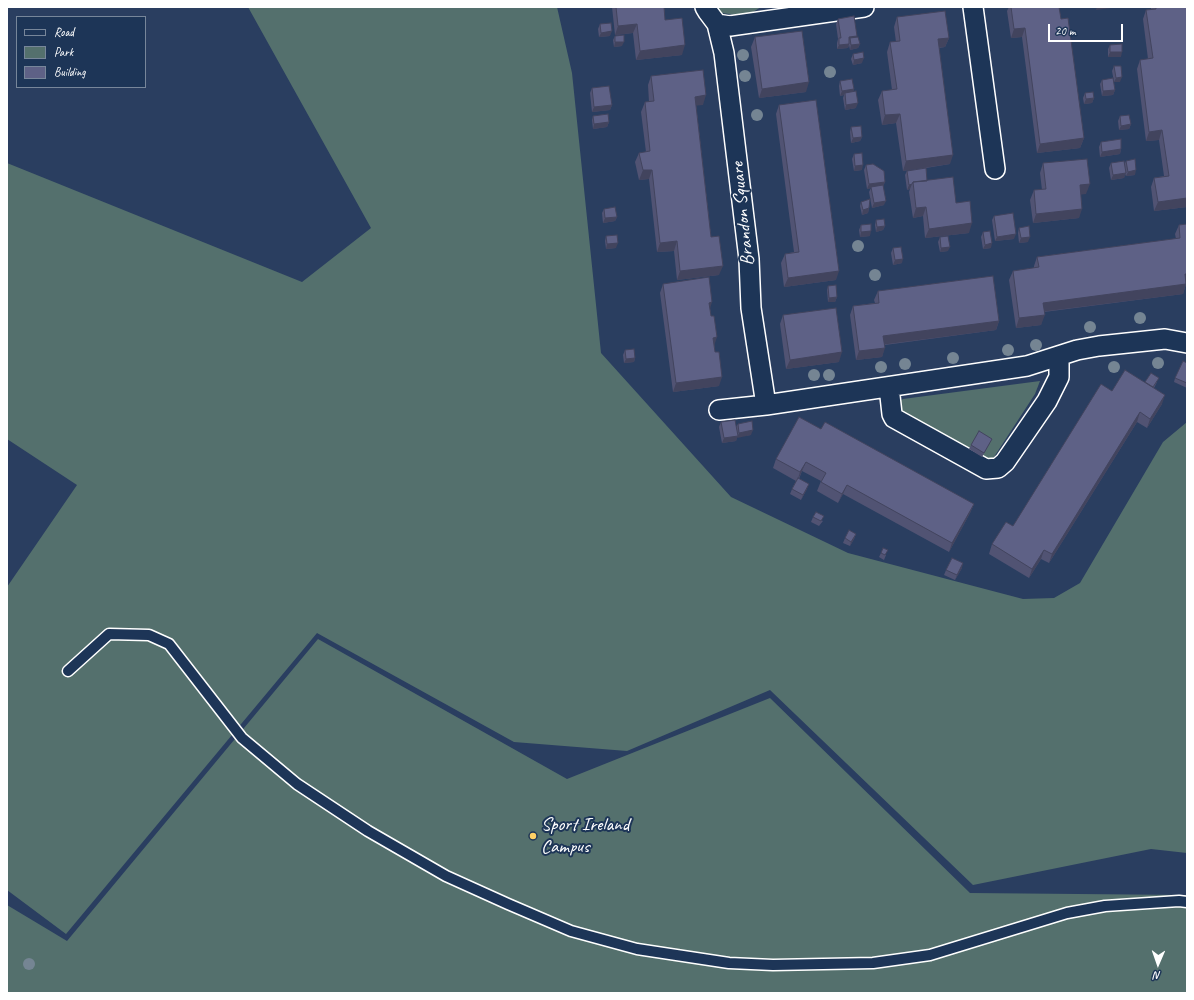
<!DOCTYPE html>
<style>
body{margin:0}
#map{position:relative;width:1194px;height:1000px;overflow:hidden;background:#2a3e60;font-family:Caveat,sans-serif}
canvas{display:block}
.frame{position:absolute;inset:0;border:8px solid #fff;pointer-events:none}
.legend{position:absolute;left:16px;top:16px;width:130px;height:72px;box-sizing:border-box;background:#1d3557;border:1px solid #77869a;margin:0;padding:5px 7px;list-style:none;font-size:12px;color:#fff}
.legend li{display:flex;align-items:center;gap:8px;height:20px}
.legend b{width:20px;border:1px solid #77869a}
.north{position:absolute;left:1138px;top:944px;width:40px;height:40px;-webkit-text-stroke:3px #1d3557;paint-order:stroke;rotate:182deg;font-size:11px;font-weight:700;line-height:16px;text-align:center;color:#fff}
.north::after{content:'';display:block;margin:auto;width:14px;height:18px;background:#fff;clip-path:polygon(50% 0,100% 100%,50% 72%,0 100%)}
.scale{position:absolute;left:1048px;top:24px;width:75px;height:18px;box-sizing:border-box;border:2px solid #fff;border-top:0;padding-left:5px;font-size:12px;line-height:14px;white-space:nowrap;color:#fff;-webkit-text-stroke:3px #1d3557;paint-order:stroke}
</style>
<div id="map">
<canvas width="1194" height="1000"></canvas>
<div class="frame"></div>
<ul class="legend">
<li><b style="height:5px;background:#1d3557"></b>Road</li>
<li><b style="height:11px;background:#54706d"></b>Park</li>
<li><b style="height:11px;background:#5e6186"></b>Building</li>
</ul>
<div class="north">N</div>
<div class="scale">20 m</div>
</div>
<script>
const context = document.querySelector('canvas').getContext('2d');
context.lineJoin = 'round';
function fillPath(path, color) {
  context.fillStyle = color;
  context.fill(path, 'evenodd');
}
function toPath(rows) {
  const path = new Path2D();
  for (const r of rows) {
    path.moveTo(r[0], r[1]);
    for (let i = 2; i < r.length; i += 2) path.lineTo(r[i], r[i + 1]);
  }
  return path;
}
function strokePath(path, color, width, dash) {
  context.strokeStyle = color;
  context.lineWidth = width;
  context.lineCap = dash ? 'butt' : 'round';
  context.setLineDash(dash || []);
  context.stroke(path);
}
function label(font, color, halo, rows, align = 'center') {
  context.font = font + ' Caveat,sans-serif';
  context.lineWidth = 4;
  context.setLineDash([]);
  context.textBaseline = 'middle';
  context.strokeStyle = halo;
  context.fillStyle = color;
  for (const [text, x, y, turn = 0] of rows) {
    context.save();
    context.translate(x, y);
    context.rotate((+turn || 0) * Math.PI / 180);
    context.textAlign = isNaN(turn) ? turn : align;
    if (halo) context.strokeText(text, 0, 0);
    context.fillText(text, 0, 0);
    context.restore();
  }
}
const green = toPath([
 [248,7,557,7,572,73,601,353,731,497,848,553,1023,599,1054,598,1080,583,1163,442,1187,422,1187,853,1151,849,973,885,770,690,627,751,514,742,317,633,66,934,7,890,7,587,77,485,7,439,7,163,302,282,371,228],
 [716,7,761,7,753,12,736,15,722,13],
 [1040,381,1035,394,992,460,988,461,899,412,900,401,903,399],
 [318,639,567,779,770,698,970,893,1187,895,1187,993,7,993,7,905,67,941]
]);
const service = toPath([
 [68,671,109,634,149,635,169,644,242,738,297,784,368,831,446,876,508,904,571,931,637,949,729,963,773,965,873,963,930,955,1067,913,1105,906,1179,901,1187,902]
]);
const minor = toPath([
 [705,7,708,12,717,24,724,53,749,259,751,308,766,405],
 [973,7,995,169],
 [717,24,730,26,864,7],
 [889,387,892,414,894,418,986,469,998,468,1005,462,1047,401,1059,377,1059,356],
 [719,410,766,405,1027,366,1077,350,1099,346,1165,339,1187,343]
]);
const trees = [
 [743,55],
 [830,72],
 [745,76],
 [757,115],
 [858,246],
 [875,275],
 [1140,318],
 [1090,327],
 [1036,345],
 [1008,350],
 [953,358],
 [1158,363],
 [905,364],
 [881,367],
 [1114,367],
 [814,375],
 [829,375],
 [29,964]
];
const wall = toPath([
 [612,7,664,7,665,20,682,55,636,60,633,33,615,35],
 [1009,7,1059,7,1061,19,1084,138,1080,148,1037,153,1022,37,1011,38,1007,11],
 [1151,7,1187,7,1187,207,1154,211,1151,187,1154,178,1164,176,1159,140,1146,141,1137,69,1140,60,1148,59,1143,19,1146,10,1151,9],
 [897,17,949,38,945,47,939,48,950,164,926,168,927,181,956,203,969,233,925,238,923,216,913,218,909,192,910,189,907,190,905,175,907,171,921,168,903,171,896,123,882,125,878,100,882,91,892,90,887,52,890,42,896,42,894,27],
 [838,19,856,37,860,44,858,48,850,50,849,45,848,48,837,49,837,43,838,39,836,24],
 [600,24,610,36,599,37,598,29],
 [615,36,622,46,614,47,613,40],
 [755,37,806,92,759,98,751,47],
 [1110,45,1121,57,1108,57,1108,49],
 [853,54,862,63,853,65,851,59],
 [1114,66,1120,82,1114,82,1112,71],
 [651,76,703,105,696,105,711,237,719,275,677,280,674,251,657,252,649,179,639,180,635,162,639,153,646,152,641,112,645,102,649,102,648,85],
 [1102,80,1115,90,1113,95,1102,96,1100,84],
 [840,81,854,89,853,92,856,108,845,110,843,98,844,95,840,96,839,86],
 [592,88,612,105,610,110,592,112,590,93],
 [1085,93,1094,98,1092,103,1084,104,1083,98],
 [779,105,836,280,784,287,781,263,785,254,794,252,776,114],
 [593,116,609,122,607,127,593,129,592,120],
 [1120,116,1131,124,1129,129,1119,130,1118,121],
 [851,127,862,137,860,141,851,143,850,132],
 [1101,142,1121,149,1120,154,1100,157,1099,147],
 [854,154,862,170,854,171,852,159],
 [1126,161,1135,175,1126,176,1125,174,1124,178,1111,180,1109,168,1111,163,1124,165],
 [1043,163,1086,194,1081,194,1079,218,1033,223,1030,200,1034,190,1042,190,1040,173],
 [866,165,885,182,883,186,884,205,872,208,869,192,871,188,867,189,864,170],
 [861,202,869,208,868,213,862,215,860,206],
 [604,209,617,217,615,221,603,223,602,213],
 [994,216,1014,239,995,241,992,220],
 [876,220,885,226,883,230,876,232,875,225],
 [1187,224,1187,283,1186,283,1186,284,1183,294,1044,312,1041,325,1016,328,1009,280,1013,271,1034,268,1034,266,1037,257,1176,239,1175,234,1179,225],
 [861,225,870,236,860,237,859,230],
 [1019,228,1028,242,1019,243,1018,233],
 [983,232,991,248,983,249,981,237],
 [606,236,616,248,606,249,605,241],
 [940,237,948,251,940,252,938,242],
 [893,248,902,263,893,265,891,253],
 [663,284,710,308,719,386,673,392,660,293],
 [828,286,837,297,835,302,828,302,827,290],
 [878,291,999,321,996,330,885,345,882,357,856,360,850,315,853,306,875,303,874,300],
 [783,315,839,362,786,369,780,324],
 [625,350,635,358,634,362,624,363,623,355],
 [1187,363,1187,388,1174,382,1175,378],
 [1145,382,1157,382,1154,388,1162,404,1147,428,1137,422,1049,563,1041,559,1029,578,989,554,992,544,1013,526,1112,391],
 [721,422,736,427,738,424,751,435,737,437,736,441,722,443,719,427],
 [821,429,974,504,970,513,949,552,843,494,838,503,817,491,821,481,802,471,799,479,807,489,801,500,790,494,792,489,796,481,773,468,776,459],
 [990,443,982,457,969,449,971,445],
 [813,517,823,521,819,526,811,522],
 [856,534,854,539,850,546,843,543,845,538],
 [881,553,886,555,884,560,879,557],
 [962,568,955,580,944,575,946,570]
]);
const shadedWall = toPath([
 [1097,7,1112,7,1111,8,1096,10],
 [637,24,633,33,615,35,618,26],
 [1025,28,1022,37,1011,38,1014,29],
 [612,31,610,36,599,37,601,33],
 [857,36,855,40,850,38,849,41,849,37],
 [949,38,945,47,934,48,938,39],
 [615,42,624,42,622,46,614,47],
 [849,44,848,48,837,49,839,45],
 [860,44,858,48,850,50,851,45],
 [685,45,682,55,636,60,640,51],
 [1110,52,1122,52,1121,57,1108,57],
 [864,58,862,63,853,65,854,60],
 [1122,77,1120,82,1114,82,1116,78],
 [809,82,806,92,759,98,762,89],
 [854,89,852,94,845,93,844,95,840,96,842,91],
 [1115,90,1113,95,1102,96,1103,91],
 [706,95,703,105,692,106,695,97],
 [1094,98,1092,103,1084,104,1086,99],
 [858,103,856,108,845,110,846,105],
 [612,105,610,110,592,112,594,107],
 [900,114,896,123,882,125,885,115],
 [609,122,607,127,593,129,594,124],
 [1131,124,1129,129,1119,130,1121,126],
 [1162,130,1159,140,1146,141,1149,132],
 [862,137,860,141,851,143,853,138],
 [1084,138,1080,148,1037,153,1040,144],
 [1121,149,1120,154,1100,157,1102,152],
 [953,155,950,164,903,171,906,161],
 [863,165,862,170,854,171,855,166],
 [643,170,652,170,649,179,639,180],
 [1136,170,1135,175,1126,176,1128,172],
 [1126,173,1124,178,1111,180,1113,175],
 [885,182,883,186,871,187,871,188,867,189,869,184],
 [912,184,910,189,907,190,909,185],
 [1090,184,1086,194,1077,195,1080,185],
 [1187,198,1187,207,1154,211,1158,202],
 [886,201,884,205,872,208,874,203],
 [926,207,923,216,913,218,916,208],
 [869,208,868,213,862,215,863,210],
 [1082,209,1079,218,1033,223,1036,214],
 [617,217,615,221,603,223,605,218],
 [972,223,969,233,925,238,929,229],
 [885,226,883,230,876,232,877,227],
 [871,231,870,236,860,237,861,232],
 [1016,234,1014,239,995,241,997,237],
 [1030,237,1028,242,1019,243,1021,238],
 [677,241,674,251,657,252,660,243],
 [618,243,616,248,606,249,607,244],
 [992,243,991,248,983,249,985,245],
 [950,247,948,251,940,252,941,248],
 [903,259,902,263,893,265,895,260],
 [723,266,719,275,677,280,680,271],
 [839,271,836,280,784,287,788,278],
 [1185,274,1187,274,1187,283,1181,283],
 [1186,284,1183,294,1040,312,1043,303],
 [837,297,835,302,828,302,829,298],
 [712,302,709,312,709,303],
 [1045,315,1041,325,1016,328,1019,318],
 [999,321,996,330,880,345,883,336],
 [717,337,714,346,713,338],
 [885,348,882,357,856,360,859,351],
 [842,352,839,362,786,369,790,360],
 [635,358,634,362,624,363,626,359],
 [722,377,719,386,673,392,676,383],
 [1165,395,1162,404,1147,428,1150,419],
 [1140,412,1137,422,1049,563,1052,554],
 [753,430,751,435,737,438,739,433],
 [738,436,736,441,722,443,724,438],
 [806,462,802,471,797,482,800,472],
 [809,484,807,489,801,500,803,495],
 [847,485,843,494,838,503,842,494],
 [974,504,970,513,949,552,952,543],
 [856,534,854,539,850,546,851,542],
 [1044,550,1041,559,1029,578,1032,569],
 [963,563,962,568,955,580,957,575]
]);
const building = toPath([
 [616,7,664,7,665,20,682,18,685,45,640,51,637,24,618,26,616,7],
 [1011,7,1059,7,1061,19,1068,18,1084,138,1040,144,1025,28,1014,29,1011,7],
 [1156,7,1187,7,1187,198,1158,202,1154,178,1169,176,1162,130,1149,132,1140,60,1153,58,1146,10,1156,9,1156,7],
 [945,11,949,38,938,39,953,155,906,161,900,114,885,115,882,91,897,89,890,42,900,41,897,17,945,11],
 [854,16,857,36,849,37,849,44,839,45,839,38,841,38,838,19,854,16],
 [611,23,612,31,601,33,600,24,611,23],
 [802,31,809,82,762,89,755,37,802,31],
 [624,35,624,42,615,42,615,36,624,35],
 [858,37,860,44,851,45,850,38,858,37],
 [1122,44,1122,52,1110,52,1110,45,1122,44],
 [863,52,864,58,854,60,853,54,863,52],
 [1114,66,1121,66,1122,77,1116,78,1114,66],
 [703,70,706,95,695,97,711,237,719,236,723,266,680,271,677,241,660,243,652,170,643,170,639,153,650,151,645,102,654,101,651,76,703,70],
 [1113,78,1115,90,1103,91,1102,80,1113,78],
 [852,79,854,89,842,91,840,81,852,79],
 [609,86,612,105,594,107,592,88,609,86],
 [856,91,858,103,846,105,845,93,856,91],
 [1093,92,1094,98,1086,99,1085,93,1093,92],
 [816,100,839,271,788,278,785,254,799,252,779,105,816,100],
 [608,114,609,122,594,124,593,116,608,114],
 [1129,115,1131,124,1121,126,1120,116,1129,115],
 [861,126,862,137,853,138,851,127,861,126],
 [1121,139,1121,149,1102,152,1101,142,1121,139],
 [862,153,863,165,855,166,854,154,862,153],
 [1087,159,1090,184,1080,185,1082,209,1036,214,1034,190,1046,189,1043,163,1087,159],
 [1135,159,1136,170,1128,172,1126,161,1135,159],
 [1124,161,1126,173,1113,175,1111,163,1124,161],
 [873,164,884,171,885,182,869,184,866,165,873,164],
 [926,168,927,181,913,182,912,184,909,185,907,171,926,168],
 [953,177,956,203,970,201,972,223,929,229,926,207,916,208,913,182,953,177],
 [883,185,886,201,874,203,871,187,883,185],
 [870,199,869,208,863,210,861,202,870,199],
 [615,207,617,217,605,218,604,209,615,207],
 [1013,213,1016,234,997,237,994,216,1013,213],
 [884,219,885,226,877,227,876,220,884,219],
 [871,224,871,231,861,232,861,225,871,224],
 [1187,224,1187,274,1185,274,1186,284,1043,303,1045,315,1019,318,1013,271,1039,267,1037,257,1180,238,1179,225,1187,224],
 [1029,226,1030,237,1021,238,1019,228,1029,226],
 [990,231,992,243,985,245,983,232,990,231],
 [617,235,618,243,607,244,606,236,617,235],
 [948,236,950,247,941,248,940,237,948,236],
 [901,247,903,259,895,260,893,248,901,247],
 [993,276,999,321,883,336,885,348,859,351,853,306,879,303,878,291,993,276],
 [709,277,712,302,709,303,711,316,714,316,717,337,713,338,715,352,719,352,722,377,676,383,663,284,709,277],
 [836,285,837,297,829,298,828,286,836,285],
 [836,308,842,352,790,360,783,315,836,308],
 [634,349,635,358,626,359,625,350,634,349],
 [1183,361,1187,363,1187,383,1175,378,1183,361],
 [1125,370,1165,395,1150,419,1140,412,1052,554,1044,550,1032,569,992,544,1006,522,1013,526,1101,384,1112,391,1125,370],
 [1151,373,1159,378,1153,387,1145,382,1151,373],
 [799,417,821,429,825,422,974,504,952,543,847,485,842,494,821,482,826,473,806,462,800,472,776,459,799,417],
 [735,420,738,436,724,438,721,422,735,420],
 [752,421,753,430,739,433,738,424,752,421],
 [979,431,992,439,984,453,971,445,979,431],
 [798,478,809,484,803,495,792,489,798,478],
 [816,512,824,516,821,521,813,517,816,512],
 [849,530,856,534,851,542,845,538,849,530],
 [883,548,888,550,885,555,881,553,883,548],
 [952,558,963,563,957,575,946,570,952,558]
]);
const markers = [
 [533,836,4,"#ffd166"]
];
const streetNames = [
 ["Brandon Square",743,214,-96]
];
const poiNames = [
 ["Sport Ireland",541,825],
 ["Campus",541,847]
];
fillPath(green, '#54706d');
strokePath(service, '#fff', 13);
strokePath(minor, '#fff', 22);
strokePath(service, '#1d3557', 10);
strokePath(minor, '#1d3557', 19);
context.fillStyle = '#758593';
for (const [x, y] of trees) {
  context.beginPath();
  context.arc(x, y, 6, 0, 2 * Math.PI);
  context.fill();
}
fillPath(wall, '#515373');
fillPath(shadedWall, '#42445e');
fillPath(building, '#5e6186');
strokePath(building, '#42445e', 1);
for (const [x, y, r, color] of markers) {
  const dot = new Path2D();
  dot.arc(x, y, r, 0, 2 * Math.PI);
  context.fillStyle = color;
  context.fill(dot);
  strokePath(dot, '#1d3557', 1.5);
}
label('19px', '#fff', '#1d3557', streetNames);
label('19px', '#fff', '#1d3557', poiNames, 'left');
</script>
